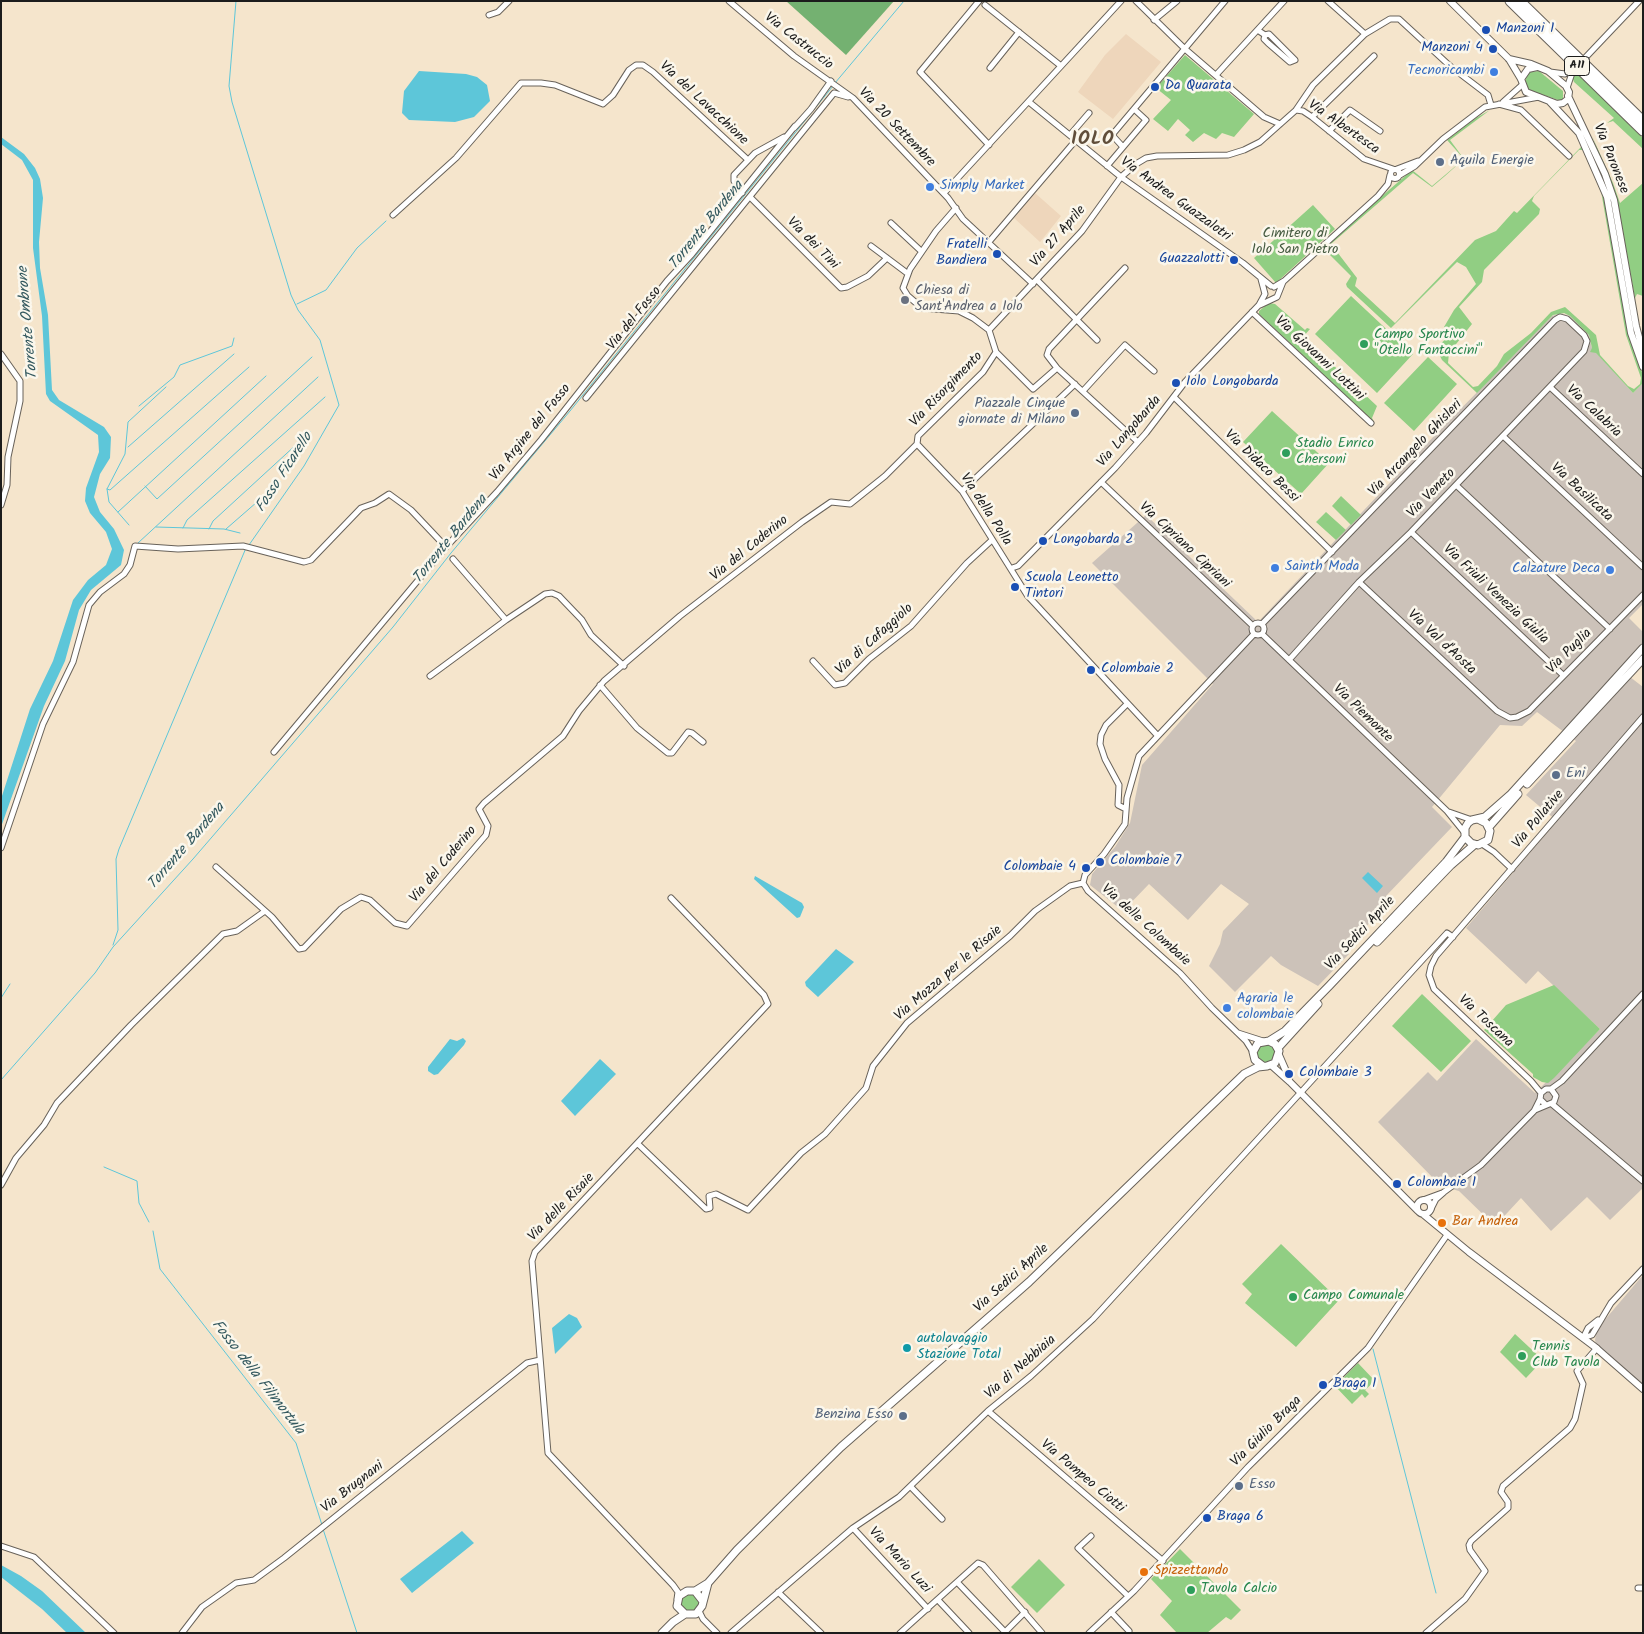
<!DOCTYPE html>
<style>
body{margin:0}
#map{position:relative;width:1644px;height:1634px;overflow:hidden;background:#f5e5cc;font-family:Kalam,sans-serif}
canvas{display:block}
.frame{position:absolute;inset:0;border:2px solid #1c1c1c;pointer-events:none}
</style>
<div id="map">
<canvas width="1644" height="1634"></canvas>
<div class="frame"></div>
</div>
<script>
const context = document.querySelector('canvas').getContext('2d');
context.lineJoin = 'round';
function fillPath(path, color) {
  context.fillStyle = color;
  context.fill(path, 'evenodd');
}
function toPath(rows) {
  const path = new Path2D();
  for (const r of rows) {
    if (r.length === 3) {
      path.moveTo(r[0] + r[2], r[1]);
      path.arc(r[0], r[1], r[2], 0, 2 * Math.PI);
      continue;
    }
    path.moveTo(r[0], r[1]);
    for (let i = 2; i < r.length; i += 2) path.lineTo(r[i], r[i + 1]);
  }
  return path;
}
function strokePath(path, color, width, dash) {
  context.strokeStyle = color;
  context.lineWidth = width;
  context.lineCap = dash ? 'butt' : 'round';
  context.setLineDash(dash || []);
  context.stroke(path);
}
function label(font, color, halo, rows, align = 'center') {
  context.font = font + ' Kalam,sans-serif';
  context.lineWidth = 5;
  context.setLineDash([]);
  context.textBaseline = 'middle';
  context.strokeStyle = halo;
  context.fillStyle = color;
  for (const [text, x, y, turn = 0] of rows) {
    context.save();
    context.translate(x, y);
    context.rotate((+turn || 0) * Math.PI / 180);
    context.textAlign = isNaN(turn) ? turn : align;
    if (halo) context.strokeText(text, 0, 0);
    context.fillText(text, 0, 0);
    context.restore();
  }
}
const built = toPath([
 [1126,34,1161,62,1113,119,1078,92,1105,55],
 [1035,193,1061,216,1040,242,1014,218]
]);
const industrial = toPath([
 [1561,313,1570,316,1588,332,1592,348,1633,393,1643,383,1643,604,1629,618,1643,632,1643,646,1621,670,1643,687,1643,1188,1610,1220,1587,1197,1551,1231,1521,1198,1495,1226,1459,1191,1441,1186,1378,1122,1428,1072,1437,1081,1476,1039,1535,1093,1600,1029,1538,971,1526,984,1466,928,1557,821,1526,795,1576,741,1537,712,1522,726,1500,725,1432,807,1452,827,1386,896,1386,903,1390,907,1384,914,1376,916,1350,944,1349,954,1318,986,1281,965,1271,956,1235,992,1209,966,1220,944,1223,931,1249,904,1221,884,1188,920,1149,884,1123,911,1090,885,1092,874,1115,847,1130,823,1142,765,1213,684,1092,563,1146,515,1258,622,1436,434,1552,316],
 [1643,1275,1643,1386,1596,1344,1595,1340,1597,1329]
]);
const green = toPath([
 [1185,55,1254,114,1234,137,1222,133,1216,139,1204,133,1193,142,1185,135,1190,130,1178,119,1168,131,1153,119,1171,100,1156,88],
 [1539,71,1563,91,1563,99,1561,101,1532,91,1526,87,1525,83,1527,75,1530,72],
 [1576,72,1643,138,1643,149,1613,121,1607,123,1614,118,1574,82,1572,77],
 [1490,110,1450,140,1464,159,1445,176,1432,187,1413,173,1331,244,1357,278,1355,286,1395,323,1475,240,1496,231,1514,211,1517,213,1582,146,1607,207,1629,335,1643,375,1643,383,1633,393,1596,353,1590,352,1592,348,1589,335,1570,316,1564,313,1553,315,1477,393,1442,360,1436,348,1450,335,1444,327,1454,310,1476,284,1466,267,1457,262,1391,328,1347,287,1346,284,1351,276,1330,255,1328,243,1412,170,1432,186,1464,159,1447,140,1476,118],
 [1579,150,1583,150,1585,154,1601,191,1626,335,1641,378,1640,384,1634,389,1628,386,1600,355,1596,335,1565,307,1551,312,1531,333,1504,354,1497,366,1478,386,1473,387,1448,363,1449,353,1472,324,1459,307,1482,282,1484,270,1539,214,1540,209,1532,201,1534,196],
 [1592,136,1613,183,1620,203,1643,183,1643,296,1637,294,1635,298,1643,342,1617,200],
 [1313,205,1335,229,1276,283,1254,258],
 [1351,296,1413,354,1377,393,1315,334],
 [1269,303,1275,304,1305,330,1307,328,1310,329,1303,337,1377,406,1372,418,1374,422,1259,314,1259,311],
 [1428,357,1457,384,1414,431,1384,403],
 [1272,411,1329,463,1301,494,1243,442],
 [1341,496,1361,515,1351,525,1332,506],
 [1326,512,1346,530,1336,540,1316,522],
 [1554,985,1600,1029,1554,1078,1548,1083,1542,1082,1533,1077,1533,1074,1484,1030,1506,1005],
 [1422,994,1471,1041,1441,1072,1392,1026],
 [1271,1044,1276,1052,1274,1060,1265,1064,1256,1056,1257,1048,1259,1045],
 [1281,1244,1339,1300,1296,1347,1245,1303,1252,1294,1242,1284],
 [1515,1334,1543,1360,1526,1378,1500,1352],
 [1358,1363,1375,1381,1365,1390,1369,1394,1365,1398,1362,1394,1352,1404,1335,1386],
 [1180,1549,1241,1610,1231,1620,1226,1617,1207,1633,1177,1633,1160,1615,1172,1601,1151,1579],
 [1039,1559,1065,1585,1037,1613,1011,1587],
 [690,1603,9]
]);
const forest = toPath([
 [786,1,894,1,846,55]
]);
const water = toPath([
 [419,71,466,74,477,77,487,85,490,101,474,117,455,122,409,120,402,113,404,91],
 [1,137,24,154,35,168,40,179,43,198,39,242,40,268,48,315,52,390,59,400,104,427,111,437,110,458,100,474,94,497,100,512,114,529,124,550,121,565,91,590,79,610,65,661,44,706,1,827,1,799,30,709,53,661,73,600,88,580,106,565,112,549,106,532,90,513,85,501,86,488,99,452,98,435,50,401,46,394,42,316,33,248,33,180,22,160,1,144],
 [1368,872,1383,886,1377,893,1362,878],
 [755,876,802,903,804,907,800,917,797,918,754,879],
 [836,949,854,962,818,997,806,986,805,982],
 [463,1038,466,1041,464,1045,438,1074,434,1075,428,1071,428,1067,450,1039,457,1041],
 [600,1059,616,1074,575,1116,561,1101],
 [569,1314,577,1318,582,1327,555,1354,552,1328],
 [462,1531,474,1543,412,1593,400,1579],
 [1,1565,21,1576,42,1591,86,1633,67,1633,42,1609,1,1577]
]);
const stream = toPath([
 [236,1,229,86,232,102,291,295,298,310,320,340,339,405,304,466,249,545],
 [835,83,904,1],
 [297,304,326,290,357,248,386,221],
 [139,406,174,377,180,365,232,346,234,338],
 [128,447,234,354],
 [145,486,157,499,312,357],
 [107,489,110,490,249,367],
 [118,512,266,376],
 [129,525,109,502,107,489,125,454,128,422,166,387],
 [156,527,224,529,240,533],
 [183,528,187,520,325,397],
 [209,529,213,521,310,432],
 [226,529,280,482],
 [138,543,318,377],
 [113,945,118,930,116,859,119,849,246,548],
 [1,998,10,984],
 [1,1080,95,973,113,947,193,859,393,627,451,553,570,411,833,86],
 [104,1167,137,1181,139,1203,149,1222],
 [153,1231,160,1269,296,1443,322,1525],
 [1373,1349,1436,1593],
 [323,1529,357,1633]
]);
const minor = toPath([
 [729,1,794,56,853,98,948,198,963,219,1033,284],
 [979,1,920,72,989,145],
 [1136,1,1185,49,1264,117,1280,124],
 [1328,1,1365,34],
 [985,5,1061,66],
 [489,15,498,12,509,1],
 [1154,20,1177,1],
 [1259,31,1265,35,1264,39,1268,43,1290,62,1295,60,1269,34,1265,35],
 [1585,58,1639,1],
 [990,68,1019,32],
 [1550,72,1565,74,1573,69],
 [1216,75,1284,1],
 [1567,88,1573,70],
 [1029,102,1121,177,1243,263,1271,286],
 [1503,102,1522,85],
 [1499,104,1521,110,1569,156],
 [1296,110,1303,111,1312,117,1364,159,1393,169],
 [1312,117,1374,56],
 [794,128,811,109,831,81],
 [1329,131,1350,110,1380,131],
 [1070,135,1089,113],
 [1123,147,1112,135,1225,1],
 [1107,166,1146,120,1134,109],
 [1397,169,1418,161],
 [1395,174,4.5],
 [1400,175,1415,166,1443,139,1485,107,1539,97],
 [742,193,734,181,734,175,755,153,784,137],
 [944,193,1121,1],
 [750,197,841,288,847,287,868,276,887,258],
 [956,208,936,231,910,269,903,288,908,296,922,308,959,311,973,318,989,330,996,352],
 [393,215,456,158,521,83,541,83,555,85,603,104,613,95,629,70,636,65,643,65,653,72,747,159],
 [891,223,921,251],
 [988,243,1076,140],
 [871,246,907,273],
 [1125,268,1049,349,1047,355,1057,368,1138,442],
 [1037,280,1097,340],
 [1274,287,1284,281,1378,196,1388,184,1390,175],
 [1260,305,1277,297,1283,282],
 [1252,312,1371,423],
 [989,330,1082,231,1121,177,1136,164,1146,158,1157,156,1228,155,1244,150,1260,142,1296,110,1313,85,1365,34,1390,19,1399,19,1450,66,1488,95,1491,105],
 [996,352,1033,389,1057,368],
 [1,354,20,381,20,401,8,457,7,485,1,505],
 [1550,387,1643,474],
 [1083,391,1125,345,1154,371],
 [1174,397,1332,552],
 [586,398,834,93,848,97],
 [1503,436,1643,567],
 [917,444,962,491,1027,595,1157,735],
 [917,444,918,436,983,372,996,352],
 [1101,482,1253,626],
 [1456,485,1610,629],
 [962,491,1075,384],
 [1411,532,1563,675],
 [453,559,506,620,545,594,552,593,559,596,582,620,591,635,624,666],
 [1012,568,1018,566,1115,468,1146,433,1185,382,1259,305,1265,294,1261,279],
 [1359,582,1497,711,1510,718,1517,717,1529,711,1643,595],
 [1258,629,6],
 [1262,624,1555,320,1560,317,1567,319,1584,335,1587,341,1584,351,1411,532,1359,582,1289,660],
 [1262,634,1447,811,1464,832],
 [813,661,835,685,845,683,869,659,911,626,967,563,992,540],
 [430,676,506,620],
 [600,685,637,728,668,753,672,753,688,732,692,733,703,742],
 [274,752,446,547,497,492,541,440,667,281,692,254,795,126],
 [1126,809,1118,805,1119,785,1105,759,1100,744,1101,735,1106,725,1127,704],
 [1449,812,1472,820],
 [1482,844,1494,852,1512,869],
 [1,848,43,724,73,662,89,605,100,592,124,574,130,565,135,546,178,549,243,546,304,562,311,560,361,508,375,503,389,494,411,510,446,547],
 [216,867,272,917,299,949,304,948,341,909,361,897,370,900,395,923,407,926,486,835,488,826,479,809,484,803,563,736,579,711,604,681,680,616,802,522,831,502,850,504,885,476,917,444],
 [671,898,764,995,768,1004,535,1252,532,1261,548,1453,673,1585,678,1592,677,1599],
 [1238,1033,1263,1041],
 [1253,1052,1246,1041,1212,1008,1180,973,1088,891,1083,883,1085,875,1104,854,1125,824,1127,798,1139,756,1254,634],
 [1551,1089,1562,1081,1643,994],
 [1541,1093,1531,1081,1434,989,1429,975,1431,966,1436,956,1643,717],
 [1552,1104,1643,1181],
 [1535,1110,1554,1102,1556,1096,1551,1089,1546,1089,1541,1093,1540,1099,1545,1104],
 [638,1144,706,1209,710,1208,709,1196,716,1194,748,1210,801,1153,825,1134,866,1088,873,1066,907,1023,1010,936,1035,911,1070,886,1083,883],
 [1,1185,16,1158,44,1125,57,1103,131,1025,223,934,237,931,265,911],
 [1423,1200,1442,1193],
 [1431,1209,1436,1199,1444,1192,1481,1165,1534,1111,1540,1099],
 [1583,1338,1592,1335,1611,1303,1643,1269],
 [1583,1338,1588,1328,1598,1320],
 [988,1411,1163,1561],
 [911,1487,942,1519],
 [853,1528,928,1609],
 [1091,1536,1078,1548,1128,1596],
 [1,1546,34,1557,114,1633],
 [957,1582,1005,1632],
 [1638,1588,1643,1588],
 [778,1592,821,1633],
 [938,1600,969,1633],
 [699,1611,703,1619,717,1633],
 [1111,1612,1129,1631],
 [182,1633,202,1607,236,1583,254,1580,284,1558,527,1363,540,1360],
 [731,1633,853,1528,899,1497,988,1411,1031,1376,1093,1319,1447,933,1453,937],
 [900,1633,978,1563,983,1565,1042,1633],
 [1004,1633,1025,1612],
 [1089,1633,1134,1591,1248,1467,1368,1348,1447,1235],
 [1426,1633,1465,1599,1485,1571,1470,1550,1469,1545,1471,1541,1508,1508,1508,1502,1501,1492,1503,1486,1570,1428,1575,1419,1583,1384,1577,1371,1597,1348]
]);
const tertiary = toPath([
 [1450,1,1509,59,1521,79,1526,92,1557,104,1563,103,1568,99,1569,92,1566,86,1548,71,1531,64,1509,59],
 [1521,79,1528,69,1537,67],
 [1568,96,1605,174,1614,200,1636,326,1643,352],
 [1550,102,1579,133,1607,197,1631,333,1643,367],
 [1279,1055,1289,1078],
 [1271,1065,1290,1082,1418,1211],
 [1424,1207,7],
 [1424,1215,1469,1252,1595,1347,1643,1389]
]);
const secondary = toPath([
 [1527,784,1643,659],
 [1478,819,1486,823,1490,831,1488,840,1478,845,1471,843,1465,837,1465,828,1468,823,1472,820,1485,817,1510,795,1643,648],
 [1489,827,1518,794],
 [1377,942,1451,865,1474,845],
 [1269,1041,1285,1031,1330,985,1446,862,1465,837],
 [1278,1048,1318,1004],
 [695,1591,708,1583,737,1550,841,1447,1029,1282,1244,1074,1258,1067,1267,1066,1275,1063,1279,1051,1275,1044,1269,1041,1258,1043,1253,1052,1255,1060,1263,1066],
 [702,1600,695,1591,687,1591,679,1596,677,1606,685,1614,696,1614,702,1606,708,1583],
 [662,1633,673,1622,685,1614]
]);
const motorway = toPath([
 [1510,1,1643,131],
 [1520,1,1643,121]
]);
const markers = [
 [1486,30,5,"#1a4fb4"],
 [1493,49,5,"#1a4fb4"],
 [1494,72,5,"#3f7fe0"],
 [1155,87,5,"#1a4fb4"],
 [1440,162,5,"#5c6f8a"],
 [930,187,5,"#3f7fe0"],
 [997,254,5,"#1a4fb4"],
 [1234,260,5,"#1a4fb4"],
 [905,300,5,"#6b7280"],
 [1364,344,5,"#2e9e5b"],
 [1176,383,5,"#1a4fb4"],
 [1075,413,5,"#5c6f8a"],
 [1286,453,5,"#2e9e5b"],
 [1043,541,5,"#1a4fb4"],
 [1275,568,5,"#3f7fe0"],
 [1610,570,5,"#3f7fe0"],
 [1015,587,5,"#1a4fb4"],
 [1091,670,5,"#1a4fb4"],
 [1556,775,5,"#5c6f8a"],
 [1100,862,5,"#1a4fb4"],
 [1086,868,5,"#1a4fb4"],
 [1227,1008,5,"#3f7fe0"],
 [1289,1074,5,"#1a4fb4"],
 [1397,1184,5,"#1a4fb4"],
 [1442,1223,5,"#e8710a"],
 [1293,1297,5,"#2e9e5b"],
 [907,1348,5,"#0f9aa8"],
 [1522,1356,5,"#2e9e5b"],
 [1323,1385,5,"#1a4fb4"],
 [903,1416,5,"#5c6f8a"],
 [1239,1486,5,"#5c6f8a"],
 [1207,1518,5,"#1a4fb4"],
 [1144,1572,5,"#e8710a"],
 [1191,1590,5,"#2e9e5b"]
];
const shields = [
 [1577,66,25]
];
const shieldNames = [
 ["A11",1577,66]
];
const transitNames = [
 ["Manzoni 1",1496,30],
 ["Manzoni 4",1483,49,"right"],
 ["Da Quarata",1165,87],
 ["Fratelli",987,246,"right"],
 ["Bandiera",987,262,"right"],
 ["Guazzalotti",1224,260,"right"],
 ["Iolo Longobarda",1186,383],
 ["Longobarda 2",1053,541],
 ["Scuola Leonetto",1025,579],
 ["Tintori",1025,595],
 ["Colombaie 2",1101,670],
 ["Colombaie 7",1110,862],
 ["Colombaie 4",1076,868,"right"],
 ["Colombaie 3",1299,1074],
 ["Colombaie 1",1407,1184],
 ["Braga 1",1333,1385],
 ["Braga 6",1217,1518]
];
const streetNames = [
 ["Via Castruccio",798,42,38],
 ["Via del Lavacchione",703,104,43],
 ["Via 20 Settembre",896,128,46],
 ["Via Albertesca",1343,128,35],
 ["Via Paronese",1610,159,68],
 ["Via Andrea Guazzalotri",1175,200,36],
 ["Via 27 Aprile",1059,237,-49],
 ["Via dei Tini",812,244,45],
 ["Via del Fosso",635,319,-51],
 ["Via Giovanni Lottini",1319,359,43],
 ["Via Risorgimento",947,390,-46],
 ["Via Calabria",1593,412,43],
 ["Via Longobarda",1130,432,-49],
 ["Via Argine del Fosso",531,433,-51],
 ["Via Arcangelo Ghisleri",1416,449,-46],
 ["Via Didaco Bessi",1261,467,44],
 ["Via Basilicata",1581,493,43],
 ["Via Veneto",1432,494,-46],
 ["Via della Polla",985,510,57],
 ["Via Cipriano Cipriani",1184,546,43],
 ["Via del Coderino",750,549,-39],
 ["Via Friuli Venezia Giulia",1495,595,43],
 ["Via di Cafaggiolo",875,640,-42],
 ["Via Val d'Aosta",1441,643,43],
 ["Via Puglia",1570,652,-45],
 ["Via Piemonte",1362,714,44],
 ["Via Pollative",1539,820,-50],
 ["Via del Coderino",444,865,-50],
 ["Via delle Colombaie",1145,926,42],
 ["Via Sedici Aprile",1361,934,-47],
 ["Via Mozza per le Risaie",949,974,-41],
 ["Via Toscana",1485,1022,43],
 ["Via delle Risaie",562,1208,-46],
 ["Via Sedici Aprile",1012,1279,-42],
 ["Via di Nebbiaia",1021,1368,-41],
 ["Via Giulio Braga",1267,1432,-45],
 ["Via Pompeo Ciotti",1082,1477,40],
 ["Via Brugnani",353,1488,-38],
 ["Via Mario Luzi",899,1561,47]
];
const shopNames = [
 ["Tecnoricambi",1484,72,"right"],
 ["Simply Market",940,187],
 ["Sainth Moda",1285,568],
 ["Calzature Deca",1600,570,"right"],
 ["Agraria le",1237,1000],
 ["colombaie",1237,1016]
];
const serviceNames = [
 ["Aquila Energie",1450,162],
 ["Piazzale Cinque",1065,405,"right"],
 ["giornate di Milano",1065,421,"right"],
 ["Eni",1566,775],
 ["Benzina Esso",893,1416,"right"],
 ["Esso",1249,1486]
];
const parkNames = [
 ["Cimitero di",1295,235],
 ["Iolo San Pietro",1295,251]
];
const worshipNames = [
 ["Chiesa di",915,292],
 ["Sant'Andrea a Iolo",915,308]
];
const leisureNames = [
 ["Campo Sportivo",1374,336],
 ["\"Otello Fantaccini\"",1374,352],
 ["Stadio Enrico",1296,445],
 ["Chersoni",1296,461],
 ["Campo Comunale",1303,1297],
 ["Tennis",1532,1348],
 ["Club Tavola",1532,1364],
 ["Tavola Calcio",1201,1590]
];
const foodNames = [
 ["Bar Andrea",1452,1223],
 ["Spizzettando",1154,1572]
];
const cultureNames = [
 ["autolavaggio",917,1340],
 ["Stazione Total",917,1356]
];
const waterNames = [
 ["Torrente Bardena",707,226,-51],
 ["Torrente Ombrone",29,323,-95],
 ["Fosso Ficarello",285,473,-57],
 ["Torrente Bardena",451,540,-51],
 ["Torrente Bardena",187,847,-49],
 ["Fosso della Filimortula",257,1378,52]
];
const districtNames = [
 ["IOLO",1093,141]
];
fillPath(built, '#eed6bb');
fillPath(industrial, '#ccc2b9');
fillPath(green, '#91ce83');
fillPath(forest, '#74b171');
fillPath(water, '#5dc6d9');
strokePath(stream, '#5dc6d9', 1);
strokePath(minor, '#68625a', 7);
strokePath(tertiary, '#68625a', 8);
strokePath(secondary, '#68625a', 9);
strokePath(motorway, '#68625a', 11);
strokePath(minor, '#fff', 5);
strokePath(tertiary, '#fff', 6);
strokePath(secondary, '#fff', 7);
strokePath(motorway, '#fff', 9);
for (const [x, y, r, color] of markers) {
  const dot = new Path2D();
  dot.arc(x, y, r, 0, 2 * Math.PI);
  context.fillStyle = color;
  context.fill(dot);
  strokePath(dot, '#fbf7ec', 2);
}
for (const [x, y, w] of shields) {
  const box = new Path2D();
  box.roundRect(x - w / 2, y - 9.5, w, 19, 4);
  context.fillStyle = '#fbf7ec';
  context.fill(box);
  strokePath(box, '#1c1c1c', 1);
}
label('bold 12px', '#1c1c1c', null, shieldNames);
label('14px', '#164399', '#fbf7ec', transitNames, 'left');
label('14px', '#1c1c1c', '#fbf7ec', streetNames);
label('14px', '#366cbe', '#fbf7ec', shopNames, 'left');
label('14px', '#4e5e75', '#fbf7ec', serviceNames, 'left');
label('14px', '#455a40', '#fbf7ec', parkNames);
label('14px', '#5b616d', '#fbf7ec', worshipNames, 'left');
label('14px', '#27864d', '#fbf7ec', leisureNames, 'left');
label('14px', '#c56008', '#fbf7ec', foodNames, 'left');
label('14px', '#0d838f', '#fbf7ec', cultureNames, 'left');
label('italic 15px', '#33585e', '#fbf7ec', waterNames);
context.letterSpacing = '1px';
label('bold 19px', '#604e3b', '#fbf7ec', districtNames);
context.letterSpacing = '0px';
</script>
